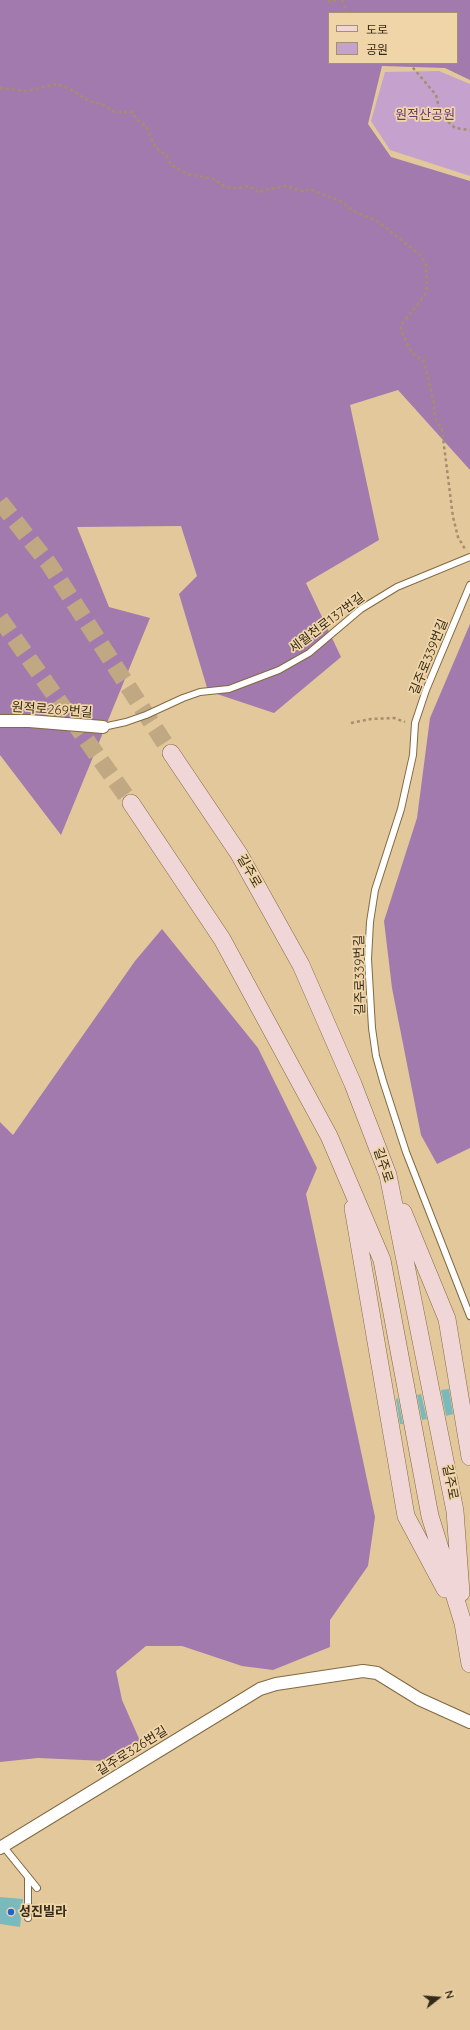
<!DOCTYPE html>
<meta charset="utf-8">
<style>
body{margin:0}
#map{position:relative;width:470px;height:2030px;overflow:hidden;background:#e3c89c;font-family:Quicksand,"Noto Sans KR",sans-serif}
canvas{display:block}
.legend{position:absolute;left:328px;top:12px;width:130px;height:52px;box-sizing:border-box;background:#f0d5a9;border:1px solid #a5916f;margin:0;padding:5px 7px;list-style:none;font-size:12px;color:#342a19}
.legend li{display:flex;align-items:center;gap:8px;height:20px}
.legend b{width:20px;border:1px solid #a5916f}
.north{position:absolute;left:418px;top:1978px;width:40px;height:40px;-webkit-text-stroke:3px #f0d5a9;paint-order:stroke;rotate:73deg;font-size:11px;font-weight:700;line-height:16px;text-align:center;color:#342a19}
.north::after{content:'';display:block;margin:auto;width:14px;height:18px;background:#342a19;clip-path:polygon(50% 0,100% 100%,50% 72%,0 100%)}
</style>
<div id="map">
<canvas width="470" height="2030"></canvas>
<ul class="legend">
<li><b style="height:5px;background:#f1d6d7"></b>도로</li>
<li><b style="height:11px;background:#c4a2cd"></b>공원</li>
</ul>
<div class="north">N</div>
</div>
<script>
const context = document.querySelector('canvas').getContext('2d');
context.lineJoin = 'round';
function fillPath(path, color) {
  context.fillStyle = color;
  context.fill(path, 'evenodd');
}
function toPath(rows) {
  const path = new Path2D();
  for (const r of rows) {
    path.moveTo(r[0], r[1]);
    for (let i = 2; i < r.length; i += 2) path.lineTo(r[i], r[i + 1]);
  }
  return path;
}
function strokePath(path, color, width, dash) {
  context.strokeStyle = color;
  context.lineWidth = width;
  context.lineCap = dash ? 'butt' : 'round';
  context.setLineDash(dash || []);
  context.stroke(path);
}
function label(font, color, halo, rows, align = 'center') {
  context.font = font + ' Quicksand,"Noto Sans KR",sans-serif';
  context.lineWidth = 3.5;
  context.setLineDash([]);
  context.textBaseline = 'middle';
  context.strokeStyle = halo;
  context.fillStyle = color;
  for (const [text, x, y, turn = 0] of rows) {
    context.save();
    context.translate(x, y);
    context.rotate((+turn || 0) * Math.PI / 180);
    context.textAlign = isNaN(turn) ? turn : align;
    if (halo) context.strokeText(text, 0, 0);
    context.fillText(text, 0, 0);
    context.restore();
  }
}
const green = toPath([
 [439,71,470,84,470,176,390,150,371,121,385,72]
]);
const forest = toPath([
 [0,0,470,0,470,80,445,68,382,66,368,124,391,157,470,181,470,470,398,390,350,405,379,540,306,583,341,657,274,713,208,691,179,594,197,576,181,526,77,527,109,607,150,618,61,835,0,755],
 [329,13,457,13,457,63,329,63],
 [470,624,470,1148,437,1164,421,1135,392,988,384,921,417,818,430,718],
 [162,929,258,1048,317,1168,306,1194,375,1517,368,1566,330,1620,330,1647,273,1670,242,1666,182,1646,146,1646,116,1671,122,1700,141,1743,106,1761,38,1758,0,1762,0,1122,13,1135,135,961]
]);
const building = toPath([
 [449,1389,453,1414,446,1416,441,1390],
 [421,1394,427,1419,422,1420,417,1395],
 [398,1398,403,1424,400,1424,396,1399],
 [0,1897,23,1899,20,1927,0,1924]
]);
const secondaryTunnel = toPath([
 [0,502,49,564,171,753],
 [0,618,131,803]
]);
const path = toPath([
 [328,0,330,2,336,0],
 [342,0,347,13],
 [409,63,436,95,440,112,446,120,455,128,470,130],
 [0,88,26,91,57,84,70,89,89,101,102,104,115,112,133,112,135,118,146,126,156,148,167,156,171,165,188,174,214,179,225,187,237,188,249,186,260,193,263,190,287,186,304,192,308,189,312,190,340,201,356,212,379,222,420,255,426,264,427,288,424,296,401,325,401,331,412,353,424,361,434,404,435,418,442,430,453,517,458,537,465,549],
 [351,723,371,719,394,718,405,722]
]);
const lane = toPath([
 [470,585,426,690,415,723,413,755,401,809,375,890,370,922,368,959,372,1028,376,1056,383,1081,406,1152,470,1316],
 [103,727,126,722,146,715,183,698,200,692,229,689,279,670,309,653,361,609,397,587,470,557],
 [3,1846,37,1888],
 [28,1918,28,1877]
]);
const street = toPath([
 [0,721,29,721,103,727],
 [0,1848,260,1689,276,1684,363,1671,377,1673,419,1699,470,1722]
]);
const secondary = toPath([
 [171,753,239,854,301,965,353,1084,388,1175,455,1511,461,1593],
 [131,803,222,939,329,1136,382,1260,430,1516,463,1623,470,1664],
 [353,1208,406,1516,445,1589],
 [403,1212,447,1319,470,1457]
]);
const markers = [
 [11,1912,4,"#1c65d0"]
];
const parkNames = [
 ["원적산공원",425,115]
];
const streetNames = [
 ["세월천로137번길",327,623,-37],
 ["길주로339번길",429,657,-68],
 ["원적로269번길",52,710,4],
 ["길주로",249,871,60],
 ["길주로339번길",360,975,-91],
 ["길주로",383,1165,72],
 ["길주로",450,1482,79],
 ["길주로326번길",132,1751,-32]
];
const poiNames = [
 ["성진빌라",19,1912]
];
fillPath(green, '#c4a2cd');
fillPath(forest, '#a27aad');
fillPath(building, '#7bbabc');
strokePath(secondaryTunnel, '#c0a882', 17, [17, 8]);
strokePath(lane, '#826941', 8);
strokePath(street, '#826941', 14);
strokePath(secondary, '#826941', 18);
strokePath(path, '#a48f6d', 2.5, [3, 3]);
strokePath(lane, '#fff', 6);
strokePath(street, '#fff', 12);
strokePath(secondary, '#f1d6d7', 17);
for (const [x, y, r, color] of markers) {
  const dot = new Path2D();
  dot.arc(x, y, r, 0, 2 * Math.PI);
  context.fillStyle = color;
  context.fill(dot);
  strokePath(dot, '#f0d5a9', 1.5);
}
label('13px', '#6b3879', '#f0d5a9', parkNames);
label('13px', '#342a19', '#f0d5a9', streetNames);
label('bold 13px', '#342a19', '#f0d5a9', poiNames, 'left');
</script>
